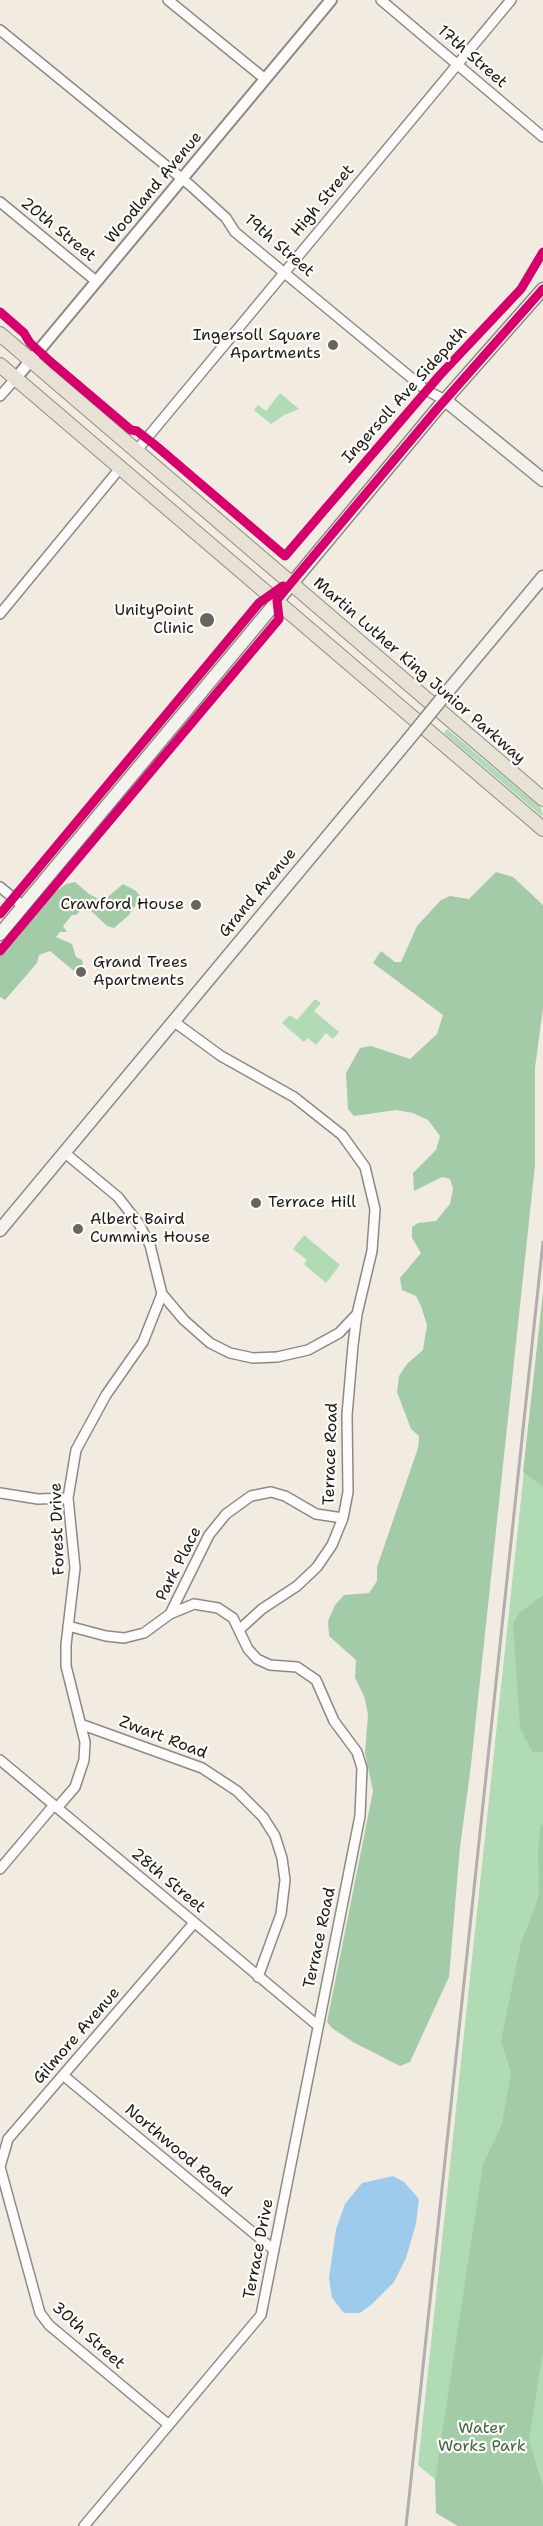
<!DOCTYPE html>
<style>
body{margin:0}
canvas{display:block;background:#f1ebe1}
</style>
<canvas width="543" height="2526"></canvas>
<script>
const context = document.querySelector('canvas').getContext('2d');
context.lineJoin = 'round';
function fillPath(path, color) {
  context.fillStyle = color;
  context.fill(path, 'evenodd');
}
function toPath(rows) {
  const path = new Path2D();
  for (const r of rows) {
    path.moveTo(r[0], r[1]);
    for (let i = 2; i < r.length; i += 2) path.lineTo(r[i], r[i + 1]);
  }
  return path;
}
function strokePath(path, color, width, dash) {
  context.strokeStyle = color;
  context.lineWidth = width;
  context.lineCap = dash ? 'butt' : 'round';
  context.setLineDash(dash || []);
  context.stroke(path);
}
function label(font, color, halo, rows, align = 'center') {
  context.font = font + ' "Shantell Sans",sans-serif';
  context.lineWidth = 4.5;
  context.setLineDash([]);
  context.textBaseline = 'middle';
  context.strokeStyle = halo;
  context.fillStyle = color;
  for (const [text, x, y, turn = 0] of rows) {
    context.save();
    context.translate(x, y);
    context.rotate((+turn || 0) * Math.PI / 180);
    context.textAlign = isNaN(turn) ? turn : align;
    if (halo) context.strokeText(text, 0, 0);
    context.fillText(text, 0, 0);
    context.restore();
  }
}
const green = toPath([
 [280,393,299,409,284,415,271,424,254,410,258,405,266,411],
 [447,729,541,808,543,817,444,733],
 [315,999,321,1003,314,1011,339,1032,333,1039,326,1033,316,1045,308,1038,304,1042,282,1023,290,1015,297,1020],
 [304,1235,340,1265,326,1283,304,1264,307,1260,293,1249],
 [543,1293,543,2526,490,2526,418,2465]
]);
const forest = toPath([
 [496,872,513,877,543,905,543,1008,535,1068,535,1165,471,1765,460,1847,449,1977,410,2062,400,2066,353,2042,332,2028,327,2022,373,1791,365,1753,368,1714,364,1696,355,1678,356,1660,329,1636,328,1621,335,1605,344,1595,369,1593,377,1581,377,1567,418,1448,419,1436,411,1429,397,1392,399,1376,407,1364,423,1350,427,1325,421,1306,416,1296,402,1290,400,1278,421,1253,412,1238,412,1227,418,1223,436,1221,450,1204,453,1189,450,1179,442,1177,414,1191,413,1173,436,1150,440,1136,428,1120,413,1113,396,1110,354,1116,348,1109,346,1073,360,1048,371,1046,410,1059,437,1034,443,1015,373,963,381,951,395,962,401,962,417,926,441,900,450,896,469,899],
 [75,882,89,894,103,901,123,884,136,891,141,897,129,915,114,928,107,926,86,906,76,915,72,915,63,926,67,932,60,932,56,937,72,944,76,957,82,960,83,964,74,971,50,951,39,955,37,963,5,1000,0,997,0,956,50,896,66,884],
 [543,1293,543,1487,523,1472],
 [543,1595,543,1752,533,1753,520,1728,513,1624,519,1613],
 [543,1823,543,2350,529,2440,543,2486,543,2526,458,2526,436,2513,435,2480,483,2164,502,2124,511,2073,501,2041,521,1943,539,1896,538,1855,540,1827]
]);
const water = toPath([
 [393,2176,404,2182,419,2199,416,2224,406,2258,394,2282,371,2305,360,2313,344,2313,332,2298,329,2278,336,2229,345,2204,362,2183]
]);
const minor = toPath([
 [168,0,265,79],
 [381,0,543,137],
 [0,30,191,186,226,218,235,232,426,390,445,400],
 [0,202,96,281],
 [0,396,16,378],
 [137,450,511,0],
 [0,614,121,467],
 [0,887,23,906],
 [173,1021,221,1056,294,1097,342,1135,365,1167,375,1209,372,1251,357,1314,353,1345,347,1415,348,1492,343,1518,332,1545,317,1567,297,1586,262,1609,240,1629],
 [162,1294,184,1320,210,1343,230,1353,253,1358,277,1357,308,1350,339,1333,357,1314],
 [0,1493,38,1499,68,1498],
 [68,1626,106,1636,124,1638,144,1633,170,1614,209,1535,226,1514,251,1496,271,1492,285,1496,316,1514,343,1518],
 [83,1725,202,1768,237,1791,263,1817,275,1836,282,1858,285,1880,281,1914,258,1977],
 [0,1760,317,2025],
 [57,1808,75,1787,84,1760,85,1742,66,1666,66,1645,75,1568,68,1498,76,1450,106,1395,143,1342,162,1294,150,1245,139,1224,118,1197,65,1153],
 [0,1869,54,1805],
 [64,2076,274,2250],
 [169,2425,49,2325,40,2313,0,2167,8,2139,194,1923],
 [84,2526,261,2315,360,1816,362,1768,357,1752,334,1721,316,1680,297,1667,270,1665,257,1659,248,1649,233,1618,218,1608,194,1604,170,1614]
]);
const tertiary = toPath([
 [16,378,331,0]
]);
const secondary = toPath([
 [445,400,543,480],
 [448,691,543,577],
 [0,934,437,409,543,289],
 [0,1230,408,740]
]);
const primary = toPath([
 [0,334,543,799],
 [0,365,543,829]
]);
const rail = toPath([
 [406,2526,543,1242]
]);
const secondaryBridge = toPath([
 [408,740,448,691]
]);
const cycleway = toPath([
 [0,312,24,333,30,343,52,363,131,430,137,431,155,445,285,556,440,375,521,289,543,252],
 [0,914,259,603,283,586],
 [0,951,279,619,277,600,291,583,437,409,543,289]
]);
const markers = [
 [333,345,6,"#676461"],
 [207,620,8,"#676461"],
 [196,905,6,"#676461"],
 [81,972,6,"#676461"],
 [256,1203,6,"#676461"],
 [78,1229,6,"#676461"]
];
const streetNames = [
 ["17th Street",472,57,41],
 ["Woodland Avenue",154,188,-50],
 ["High Street",323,201,-50],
 ["20th Street",58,230,39],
 ["19th Street",279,246,41],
 ["Ingersoll Ave Sidepath",405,395,-48],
 ["Martin Luther King Junior Parkway",419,671,41],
 ["Grand Avenue",258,893,-50],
 ["Terrace Road",331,1454,-88],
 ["Forest Drive",58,1529,-92],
 ["Park Place",179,1564,-63],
 ["Zwart Road",163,1738,21],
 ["28th Street",168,1881,40],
 ["Terrace Road",320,1938,-78],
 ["Gilmore Avenue",77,2036,-49],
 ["Northwood Road",178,2151,40],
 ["Terrace Drive",259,2249,-79],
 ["30th Street",88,2336,42]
];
const poiNames = [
 ["Ingersoll Square",321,336],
 ["Apartments",321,354],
 ["UnityPoint",194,611],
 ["Clinic",194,629],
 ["Crawford House",184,905],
 ["Grand Trees",93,963,"left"],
 ["Apartments",93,981,"left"],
 ["Terrace Hill",268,1203,"left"],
 ["Albert Baird",90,1220,"left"],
 ["Cummins House",90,1238,"left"]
];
const parkNames = [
 ["Water",482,2429],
 ["Works Park",482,2447]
];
fillPath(green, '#b0dbb4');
fillPath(forest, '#a3cba8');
fillPath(water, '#9ecbec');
strokePath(minor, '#8d8a85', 12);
strokePath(tertiary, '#8d8a85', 14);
strokePath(secondary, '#8d8a85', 15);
strokePath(primary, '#8d8a85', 16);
strokePath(minor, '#fdfcfa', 9);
strokePath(tertiary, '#fdfcfa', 10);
strokePath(secondary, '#f4f2ec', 12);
strokePath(primary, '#e8e2d6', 14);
strokePath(rail, '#b0afad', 3);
strokePath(secondaryBridge, '#8d8a85', 15, []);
strokePath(secondaryBridge, '#f4f2ec', 12);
strokePath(cycleway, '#d6006c', 9);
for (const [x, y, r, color] of markers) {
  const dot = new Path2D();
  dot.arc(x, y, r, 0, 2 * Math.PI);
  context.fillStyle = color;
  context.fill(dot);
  strokePath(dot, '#fdfcf7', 2);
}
label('16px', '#1c1c1c', '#fdfcf7', streetNames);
label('16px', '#1c1c1c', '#fdfcf7', poiNames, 'right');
label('16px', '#42634a', '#fdfcf7', parkNames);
</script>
